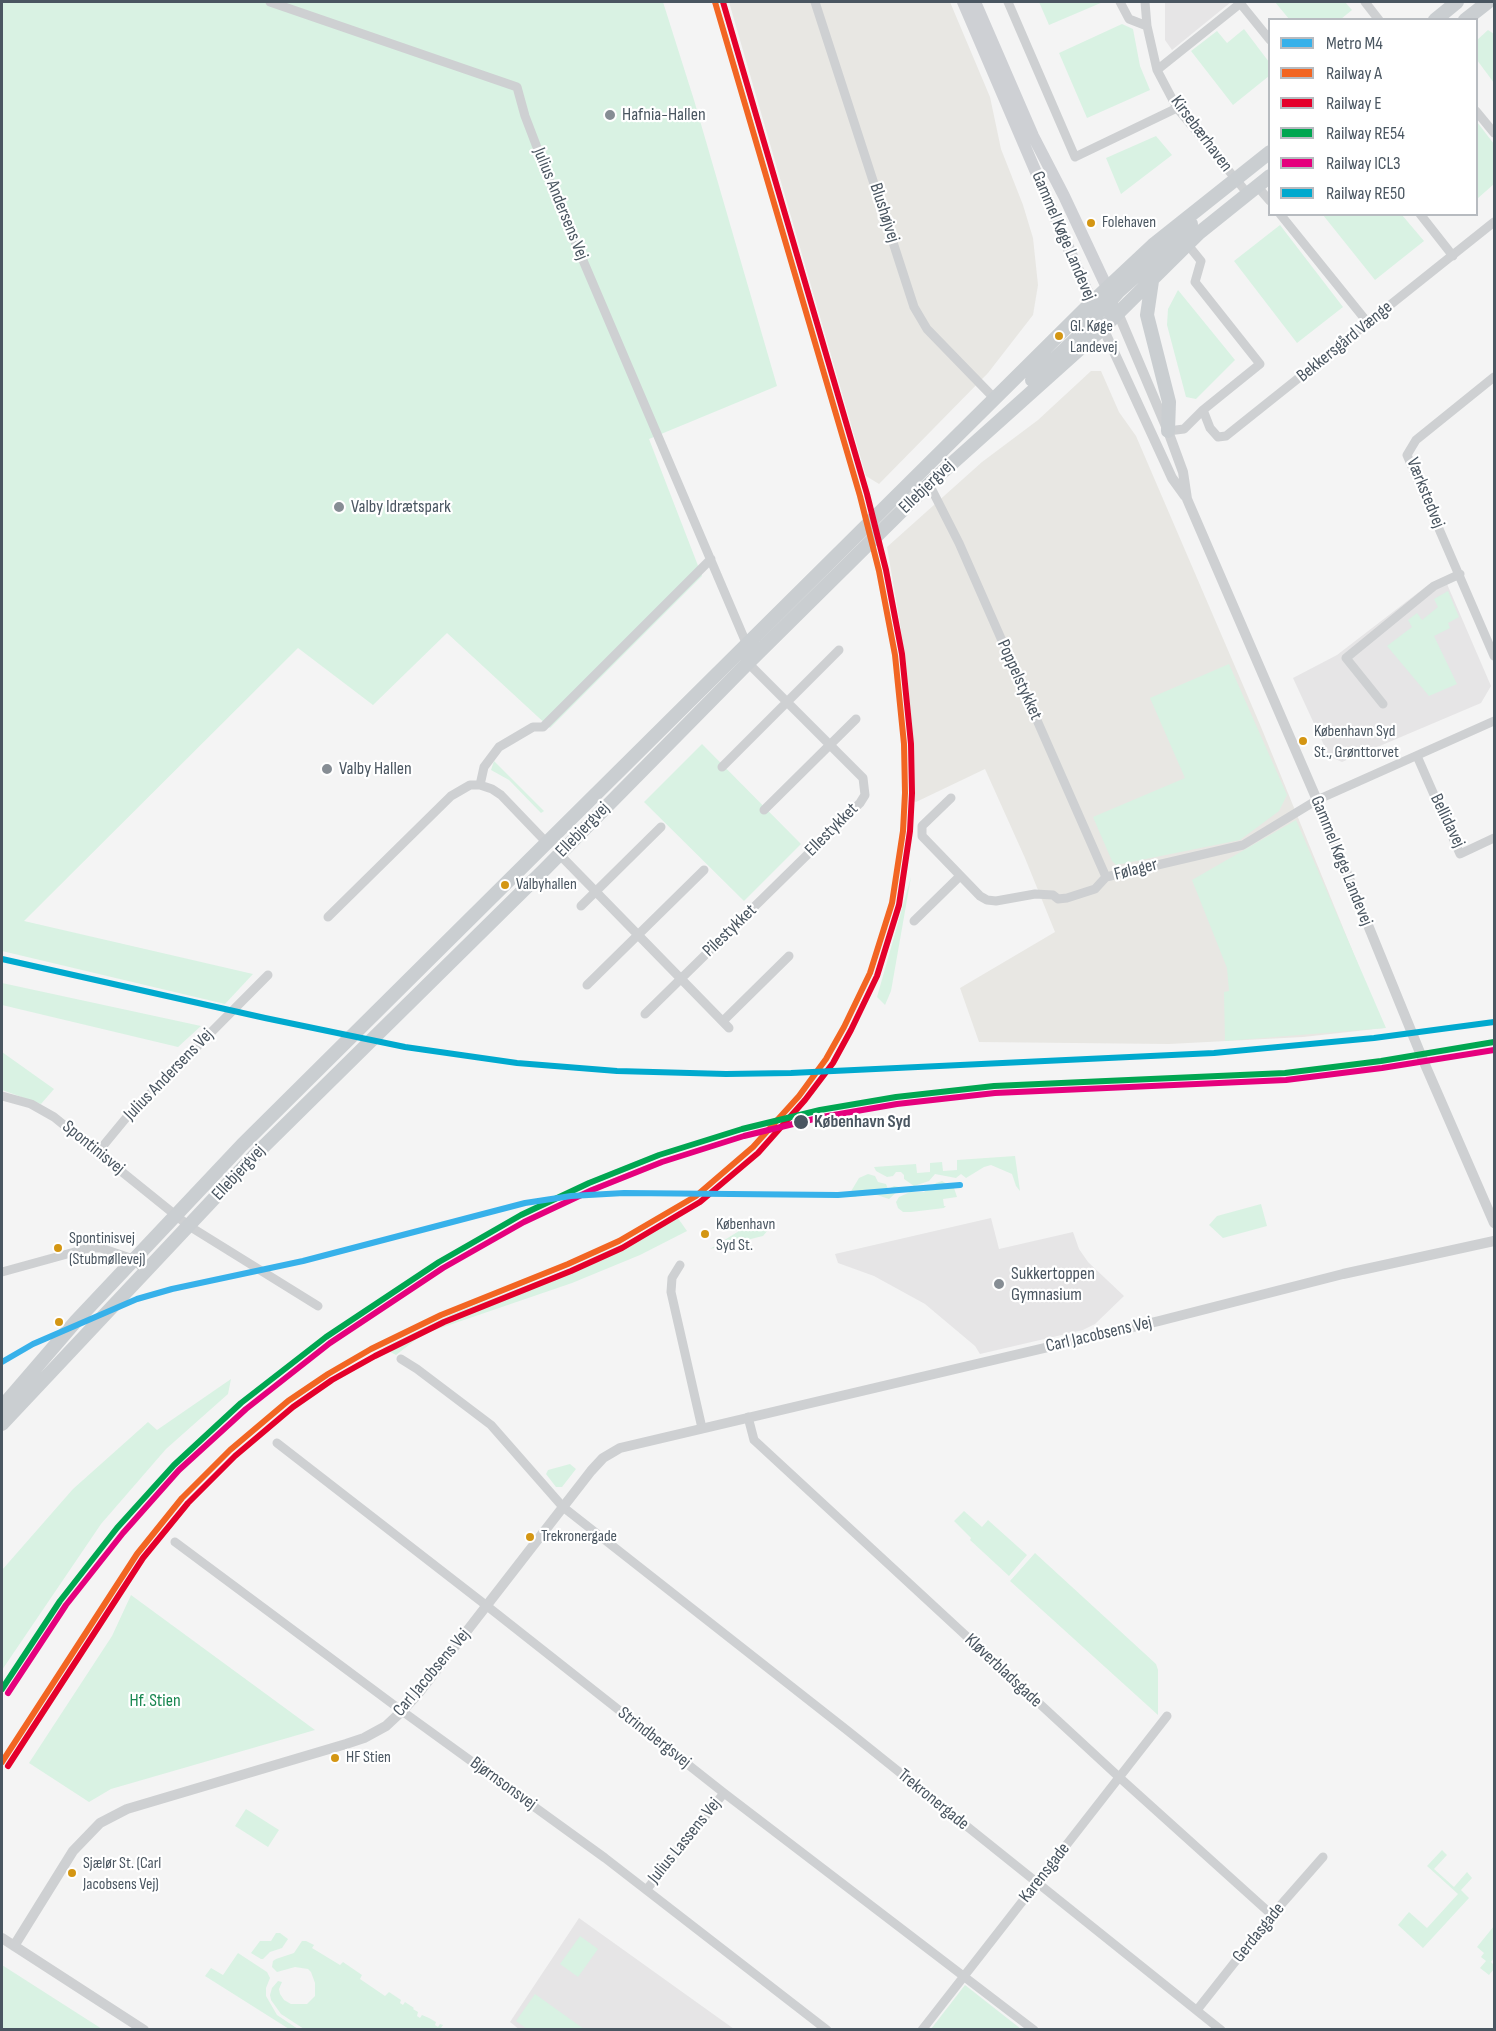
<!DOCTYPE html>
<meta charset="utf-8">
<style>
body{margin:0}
#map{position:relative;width:1496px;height:2031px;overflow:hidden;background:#f4f4f4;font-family:"Sofia Sans Condensed",sans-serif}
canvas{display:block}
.frame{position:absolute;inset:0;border:3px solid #4a5661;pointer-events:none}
.legend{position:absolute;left:1268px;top:18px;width:210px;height:198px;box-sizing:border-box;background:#fff;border:2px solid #b7bbc0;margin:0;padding:8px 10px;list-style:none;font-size:18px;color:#4a5661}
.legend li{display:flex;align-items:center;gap:12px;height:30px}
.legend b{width:30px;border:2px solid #b7bbc0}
</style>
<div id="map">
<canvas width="1496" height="2031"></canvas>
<div class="frame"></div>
<ul class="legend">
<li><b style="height:8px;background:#37b1ea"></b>Metro M4</li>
<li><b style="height:8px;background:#f26522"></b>Railway A</li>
<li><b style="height:8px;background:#e4002b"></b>Railway E</li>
<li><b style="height:8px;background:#00a651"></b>Railway RE54</li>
<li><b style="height:8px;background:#e5007d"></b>Railway ICL3</li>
<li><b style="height:8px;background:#00a9ce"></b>Railway RE50</li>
</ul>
</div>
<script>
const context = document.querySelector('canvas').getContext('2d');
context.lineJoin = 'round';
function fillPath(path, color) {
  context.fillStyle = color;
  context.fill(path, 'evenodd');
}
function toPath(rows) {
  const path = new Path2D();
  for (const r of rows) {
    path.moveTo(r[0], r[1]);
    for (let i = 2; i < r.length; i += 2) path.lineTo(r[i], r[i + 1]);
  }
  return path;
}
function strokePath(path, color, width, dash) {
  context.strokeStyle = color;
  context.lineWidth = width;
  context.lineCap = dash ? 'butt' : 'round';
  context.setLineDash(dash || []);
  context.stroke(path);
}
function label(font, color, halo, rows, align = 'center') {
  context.font = font + ' "Sofia Sans Condensed",sans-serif';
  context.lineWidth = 4.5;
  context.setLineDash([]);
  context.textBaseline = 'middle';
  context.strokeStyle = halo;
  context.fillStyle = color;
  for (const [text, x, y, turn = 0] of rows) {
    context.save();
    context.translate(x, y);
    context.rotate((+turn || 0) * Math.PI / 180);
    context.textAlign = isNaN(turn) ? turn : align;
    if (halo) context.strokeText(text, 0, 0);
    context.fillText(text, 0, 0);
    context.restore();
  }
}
const commercial = toPath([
 [729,2,950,2,990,97,1001,149,1023,205,1033,238,1038,285,1033,315,988,373,879,484,866,476],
 [1091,371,1101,371,1119,412,1136,436,1261,727,1384,1028,1303,1037,1169,1044,979,1042,960,988,1055,932,1025,858,985,769,916,802,914,801,912,731,909,695,900,623,887,547,982,462,1038,420]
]);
const education = toPath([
 [1165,2,1231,2,1172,50,1165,40],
 [1444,577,1491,686,1481,703,1342,762,1329,756,1293,678,1337,655,1428,585],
 [991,1218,999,1249,1073,1232,1079,1249,1088,1262,1124,1296,1095,1324,1083,1330,980,1354,975,1346,925,1304,874,1276,838,1263,835,1254],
 [579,1918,734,2029,520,2030,510,2022]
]);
const green = toPath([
 [2,2,663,2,694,100,777,386,649,439,702,576,550,728,447,633,373,705,298,648,24,921,253,974,225,1004,2,951],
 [1039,2,1103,2,1049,25],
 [1275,2,1345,2,1352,10,1341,19,1289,19],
 [1122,24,1133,29,1140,66,1150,90,1087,118,1059,53],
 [1244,29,1269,62,1269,76,1233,105,1191,51,1217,31,1227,43],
 [1488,30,1494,34,1494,83,1477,60,1477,40],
 [1477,122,1494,144,1494,184,1477,199],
 [1156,136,1172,155,1121,194,1106,158],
 [1323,215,1402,215,1424,241,1375,280],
 [1280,225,1343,307,1297,343,1234,261],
 [1178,290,1235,360,1196,399,1186,397,1167,325,1168,309],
 [1448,591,1459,617,1448,623,1450,628,1434,636,1457,684,1429,696,1387,646,1412,627,1408,620,1417,613,1422,620,1438,607,1434,599],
 [1229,664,1287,795,1279,811,1240,840,1116,865,1112,861,1093,817,1185,778,1150,698],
 [702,744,801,844,744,901,644,802],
 [494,761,544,811,541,813,509,780,491,770],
 [1296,820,1386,1028,1225,1041,1224,992,1229,991,1227,968,1192,880],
 [911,877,891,991,885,1005,877,997],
 [2,983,201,1026,178,1047,2,1005],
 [2,1052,54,1089,41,1104,2,1090],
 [1015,1156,1020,1191,1016,1186,1012,1174,991,1165,984,1167,966,1178,961,1174,956,1178,935,1174,929,1181,914,1186,904,1179,904,1175,901,1172,896,1172,893,1176,887,1177,876,1171,874,1167,916,1164,917,1173,930,1172,930,1163,942,1162,943,1171,957,1170,957,1160],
 [868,1174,875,1176,878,1182,886,1184,888,1189,894,1186,899,1187,900,1189,889,1199,874,1194,865,1195,860,1193,856,1197,851,1197,850,1193,859,1178],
 [942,1181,954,1188,957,1197,943,1199,944,1206,946,1206,944,1208,911,1212,903,1212,898,1208,896,1202,899,1197,910,1192,924,1192,936,1183],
 [1261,1204,1267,1226,1223,1238,1209,1225,1217,1216],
 [675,1214,687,1231,640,1255,572,1283,423,1334,396,1355,383,1348,450,1315,561,1272,631,1240],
 [762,1221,767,1224,769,1229,763,1236,710,1249,739,1231],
 [231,1379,228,1394,166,1449,101,1524,2,1670,2,1570,73,1489,148,1422,157,1430],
 [570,1464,576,1469,562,1487,556,1487,546,1474,548,1470],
 [964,1511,982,1527,988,1520,1027,1555,1009,1576,970,1540,971,1538,954,1521],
 [1035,1553,1156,1664,1158,1670,1158,1715,1010,1581],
 [131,1595,315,1730,111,1789,89,1802,29,1763,112,1636],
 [246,1809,279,1830,268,1847,235,1826],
 [1442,1850,1447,1855,1434,1869,1454,1887,1467,1872,1472,1878,1461,1890,1469,1898,1423,1948,1398,1925,1409,1912,1427,1928,1458,1894,1427,1866],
 [1494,1926,1494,1958,1491,1962,1494,1965,1494,1969,1489,1975,1480,1968,1486,1961,1481,1957,1484,1953,1477,1947],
 [276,1933,280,1933,288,1939,282,1948,270,1952,263,1959,261,1959,251,1953,260,1941,271,1941],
 [580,1936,598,1949,578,1977,560,1964],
 [302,1941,306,1941,314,1945,312,1948,340,1965,343,1962,362,1975,360,1979,385,1996,389,1992,401,2000,400,2003,403,2005,405,2002,414,2008,413,2009,418,2012,417,2016,420,2018,422,2015,429,2018,436,2022,435,2025,438,2027,440,2024,443,2025,441,2028,443,2029,304,2029,281,2014,271,2000,270,1995,272,1988,278,1981,282,1982,279,1989,280,1994,284,2000,291,2004,307,2004,315,1996,315,1983,311,1972,308,1969,295,1967,277,1972,272,1967,273,1961,276,1959,294,1953],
 [238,1953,267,1972,270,1978,266,1988,266,1996,277,2015,298,2029,289,2029,205,1976,211,1968,223,1975],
 [2,1965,102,2029,2,2029],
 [965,1985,1021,2029,931,2029],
 [535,1994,584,2029,527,2029,516,2021]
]);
const minor = toPath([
 [270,2,517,87,525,116,556,197,747,645],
 [815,2,914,307,927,329,995,399],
 [1008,2,1075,157,1177,108],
 [1120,2,1129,19,1147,26],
 [1145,2,1147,26,1157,70,1177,108,1248,194],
 [1365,2,1379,20],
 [1240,3,1270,40],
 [1157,70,1242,2],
 [1476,111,1494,133],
 [1257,186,1270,201],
 [1280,214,1368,323],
 [1420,214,1453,256],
 [1494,377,1416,440,1407,455,1494,656],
 [1203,410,1210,428,1218,437,1226,436,1494,222],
 [1168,431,1184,429,1203,410,1260,364,1195,282,1201,261,1188,245],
 [929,484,959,543,1106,877],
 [1383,704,1346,658,1434,586,1460,574],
 [1417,756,1460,854,1494,838],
 [722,767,839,650],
 [480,785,484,767,499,747,533,727,543,727,711,559],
 [951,798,922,826,922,836,980,896,987,900,996,901,1035,894,1053,895,1058,899,1067,898,1095,889,1106,877,1243,845,1317,800,1494,721],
 [764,810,856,719],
 [560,855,729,1028],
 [581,906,661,827],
 [328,917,451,796,470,785,480,785,492,789,501,795,547,843],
 [914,921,960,876],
 [587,985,704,870],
 [645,1014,860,803,865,795,863,778,748,663],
 [723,1021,789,956],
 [2,1096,31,1104,54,1117,189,1226,318,1306],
 [98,1152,126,1118,268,975],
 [680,1265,672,1278,671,1292,702,1428],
 [2,1272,89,1248,101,1248,133,1259,146,1271],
 [401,1359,417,1369,491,1425,563,1507,848,1731,1221,2030],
 [748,1417,754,1440,1120,1778,1272,1915],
 [277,1443,487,1606,724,1793,1034,2030],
 [175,1542,402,1711,605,1858,827,2030],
 [647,1889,724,1793],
 [1197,2010,1272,1915,1323,1857],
 [922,2030,1167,1716]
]);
const tertiary = toPath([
 [1118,313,1168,431,1183,472,1187,499,1317,800,1423,1060,1494,1223],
 [1103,328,1172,478,1185,496],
 [2,1938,144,2030],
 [14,1946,73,1851,100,1823,127,1809,346,1744,364,1738,386,1726,402,1711,418,1694,591,1471,603,1458,620,1448,1159,1321,1343,1274,1494,1241]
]);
const secondary = toPath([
 [963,2,1095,310],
 [975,2,1033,136,1064,196,1111,296]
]);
const primary = toPath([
 [1435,20,1457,2],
 [1465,20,1488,2],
 [1152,281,1147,315,1169,402,1168,431],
 [1108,311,1112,299,1119,291,1178,238,1191,224],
 [1032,380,1082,333,1097,315,1105,293],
 [2,1407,76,1321,242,1145,1091,303,1153,245,1270,152],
 [2,1424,254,1156,545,869,748,663,929,484,1103,328,1199,233,1270,176]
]);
const rail1 = toPath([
 [2,1762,137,1554,182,1498,230,1450,288,1401,328,1374,371,1349,441,1315,568,1264,619,1241,696,1196,753,1147,799,1096,826,1059,844,1027,870,973,892,903,903,831,905,793,904,744,895,655,879,571,860,496,715,2]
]);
const rail2 = toPath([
 [8,1766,143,1558,188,1503,235,1456,293,1407,332,1380,375,1356,444,1322,571,1271,622,1248,700,1202,758,1153,805,1100,833,1063,851,1030,877,976,899,905,910,831,912,793,911,744,902,654,886,570,867,494,723,2]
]);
const rail3 = toPath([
 [2,1689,60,1601,117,1528,174,1465,241,1403,326,1337,439,1262,521,1215,589,1183,659,1155,742,1129,820,1110,896,1097,994,1086,1285,1073,1381,1061,1494,1042]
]);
const rail4 = toPath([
 [8,1693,66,1605,123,1533,179,1470,246,1409,330,1343,443,1268,524,1222,592,1190,662,1162,744,1136,822,1117,897,1104,995,1093,1286,1080,1382,1068,1494,1050]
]);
const rail5 = toPath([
 [2,959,265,1018,405,1047,517,1063,617,1071,726,1074,791,1073,1214,1053,1374,1038,1494,1022]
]);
const metro1 = toPath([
 [2,1362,33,1344,137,1299,172,1289,303,1261,525,1203,571,1196,624,1193,838,1195,960,1185]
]);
const markers = [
 [610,115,6,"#868d94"],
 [1091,223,5,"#d49613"],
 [1059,336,5,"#d49613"],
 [339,507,6,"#868d94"],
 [1303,741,5,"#d49613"],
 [327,769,6,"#868d94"],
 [505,885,5,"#d49613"],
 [801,1122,8,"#4a5661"],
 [705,1234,5,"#d49613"],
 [58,1248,5,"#d49613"],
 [999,1284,6,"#868d94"],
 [59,1322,5,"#d49613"],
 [530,1537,5,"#d49613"],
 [335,1758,5,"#d49613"],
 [72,1873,5,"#d49613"]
];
const busNames = [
 ["Folehaven",1102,223],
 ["Gl. Køge",1070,327],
 ["Landevej",1070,348],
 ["København Syd",1314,732],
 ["St., Grønttorvet",1314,753],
 ["Valbyhallen",516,885],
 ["København",716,1225],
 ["Syd St.",716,1246],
 ["Spontinisvej",69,1239],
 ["(Stubmøllevej)",69,1260],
 ["Trekronergade",541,1537],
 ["HF Stien",346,1758],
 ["Sjælør St. (Carl",83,1864],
 ["Jacobsens Vej)",83,1885]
];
const poiNames = [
 ["Hafnia-Hallen",622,115],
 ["Valby Idrætspark",351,507],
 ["Valby Hallen",339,769],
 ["Sukkertoppen",1011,1274],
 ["Gymnasium",1011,1295]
];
const streetNames = [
 ["Kirsebærhaven",1201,134,53],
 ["Julius Andersens Vej",560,204,68],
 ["Blushøjvej",884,213,72],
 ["Gammel Køge Landevej",1063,236,67],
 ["Bekkersgård Vænge",1345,342,-39],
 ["Ellebjergvej",927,487,-44],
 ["Værkstedvej",1425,493,68],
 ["Poppelstykket",1019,680,66],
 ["Bellidavej",1447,821,64],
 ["Ellebjergvej",583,830,-46],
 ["Ellestykket",832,830,-45],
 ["Gammel Køge Landevej",1341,861,68],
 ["Følager",1136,870,-14],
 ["Pilestykket",730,931,-44],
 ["Julius Andersens Vej",169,1075,-46],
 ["Spontinisvej",93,1148,39],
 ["Ellebjergvej",239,1173,-47],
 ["Carl Jacobsens Vej",1099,1335,-13],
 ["Kløverbladsgade",1003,1671,43],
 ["Carl Jacobsens Vej",432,1673,-50],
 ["Strindbergsvej",654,1738,38],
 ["Bjørnsonsvej",503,1784,36],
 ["Trekronergade",933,1800,39],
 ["Julius Lassens Vej",685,1841,-51],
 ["Karensgade",1045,1873,-52],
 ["Gerdasgade",1259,1933,-51]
];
const stopNames = [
 ["København Syd",814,1122]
];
const parkNames = [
 ["Hf. Stien",155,1701]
];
fillPath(commercial, '#e8e7e3');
fillPath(education, '#e6e5e6');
fillPath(green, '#d9f2e3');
strokePath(minor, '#ced0d2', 9);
strokePath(tertiary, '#ced0d2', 10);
strokePath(secondary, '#ced0d4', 12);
strokePath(primary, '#caced1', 14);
strokePath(rail1, '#f26522', 6);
strokePath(rail2, '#e4002b', 6);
strokePath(rail3, '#00a651', 6);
strokePath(rail4, '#e5007d', 6);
strokePath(rail5, '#00a9ce', 6);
strokePath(metro1, '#37b1ea', 6);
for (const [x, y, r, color] of markers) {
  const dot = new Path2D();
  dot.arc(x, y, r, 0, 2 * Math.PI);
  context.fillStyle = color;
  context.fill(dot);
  strokePath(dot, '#fff', 2);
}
label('16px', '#4a5661', '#fff', busNames, 'left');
label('18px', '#4a5661', '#fff', poiNames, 'left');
label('18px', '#4a5661', '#fff', streetNames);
label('bold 18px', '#4a5661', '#fff', stopNames, 'left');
label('18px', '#17864f', '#fff', parkNames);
</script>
